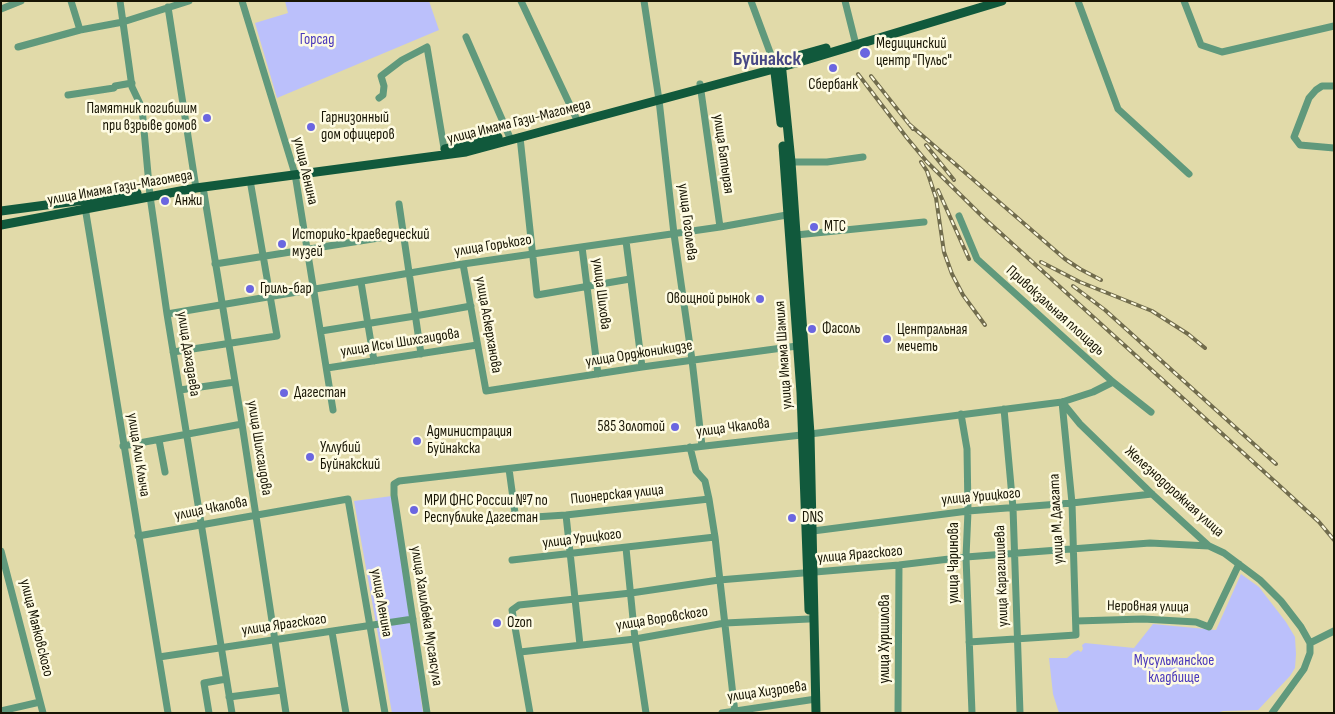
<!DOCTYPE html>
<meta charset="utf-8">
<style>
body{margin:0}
#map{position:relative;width:1335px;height:714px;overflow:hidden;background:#e1daa9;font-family:"Sofia Sans Condensed",sans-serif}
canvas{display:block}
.frame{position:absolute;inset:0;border:2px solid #181504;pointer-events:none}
</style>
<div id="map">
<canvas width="1335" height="714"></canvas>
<div class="frame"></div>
</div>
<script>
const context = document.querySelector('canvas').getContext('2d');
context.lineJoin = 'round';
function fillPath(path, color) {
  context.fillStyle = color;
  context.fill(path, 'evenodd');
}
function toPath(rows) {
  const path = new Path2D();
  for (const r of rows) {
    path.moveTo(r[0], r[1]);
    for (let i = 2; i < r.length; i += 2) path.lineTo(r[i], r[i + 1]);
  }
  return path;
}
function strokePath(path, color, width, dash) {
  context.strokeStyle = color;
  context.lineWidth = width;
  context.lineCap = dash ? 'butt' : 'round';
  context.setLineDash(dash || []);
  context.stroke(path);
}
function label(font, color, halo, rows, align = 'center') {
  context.font = font + ' "Sofia Sans Condensed",sans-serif';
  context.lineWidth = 5;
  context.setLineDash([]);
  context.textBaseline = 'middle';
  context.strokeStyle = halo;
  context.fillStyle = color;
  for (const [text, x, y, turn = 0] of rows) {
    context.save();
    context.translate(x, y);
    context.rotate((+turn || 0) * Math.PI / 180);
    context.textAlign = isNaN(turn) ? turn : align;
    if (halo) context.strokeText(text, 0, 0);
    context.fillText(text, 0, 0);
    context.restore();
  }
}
const green = toPath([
 [285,1,429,1,439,30,277,98,255,23,288,13],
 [392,496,423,713,392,713,354,501],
 [1241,574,1259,587,1286,622,1295,637,1296,654,1295,668,1290,676,1258,710,1223,711,1216,713,1059,713,1053,694,1049,658,1067,658,1074,652,1078,650,1081,652,1083,649,1082,645,1085,643,1134,648,1153,624,1216,630]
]);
const minor = toPath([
 [71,1,80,30],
 [120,1,132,87,142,108,150,196,167,314,232,713],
 [242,1,295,174,333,410],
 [521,1,578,122],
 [644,1,659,100,674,234,692,360,702,446],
 [751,1,774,63],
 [845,1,856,45],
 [1078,1,1118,109,1189,174],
 [1184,1,1201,45,1222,52,1334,26],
 [168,7,196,188],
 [1,9,21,1],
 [466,37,511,140],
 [18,47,80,30,123,22,189,1],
 [700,84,720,227],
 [1334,86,1322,86,1316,90,1309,98,1294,137,1300,145,1334,148],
 [68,95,114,88,115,86,132,83],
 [379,98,383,95,384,86,381,76,402,60,427,47,445,154],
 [520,137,537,295,630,279],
 [791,162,827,162,863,157],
 [203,187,242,424,286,713],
 [84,201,168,713],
 [399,204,421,354],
 [959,216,977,259,1113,382,1151,412],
 [796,235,924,222],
 [626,241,642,367],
 [582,247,598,374],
 [215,264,404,234],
 [463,264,486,391,642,367,797,346],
 [361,282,374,361],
 [167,314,463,264,720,227,792,214],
 [321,331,415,316,471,306],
 [173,352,277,336,250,180],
 [327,368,477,345],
 [180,390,235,382],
 [1062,402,1080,424,1152,494,1209,546,1224,553,1260,580,1281,601,1301,627,1310,643,1310,653,1304,669,1272,713],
 [1004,409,1013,508,1020,713],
 [961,414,967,449,968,511,966,557,972,713],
 [159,440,165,472],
 [123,446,242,424],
 [690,447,696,471,705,481,709,499,715,537,735,713],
 [509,469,515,513,519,518,566,515,709,499],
 [566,515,580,645],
 [813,531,968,511,1072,503,1152,494],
 [138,536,348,499,385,713],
 [626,548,635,639,646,713],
 [1,551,43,713],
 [512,560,715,537],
 [1076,621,1143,619,1196,622,1209,627,1239,564],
 [332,632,346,713],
 [969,642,1076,635,1072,503,1062,402],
 [1310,643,1334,631],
 [520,652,635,639,725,623,809,619],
 [159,657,413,619],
 [229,697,282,690],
 [1,711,40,702],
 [209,713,204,683,226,679],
 [427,713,394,495,394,484,399,481,810,434,1062,402,1093,392,1113,382],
 [530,713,512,610,519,605,631,593,719,580,899,565,966,557,1150,543,1209,546],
 [722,713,816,699],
 [898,713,899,565]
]);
const major = toPath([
 [776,62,826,48],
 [781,62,791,162,810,434,816,713],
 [774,64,781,123],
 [783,146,801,393,809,610],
 [445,149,498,137],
 [1,211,137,193],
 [1,225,196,188,466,152,796,63,1002,1]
]);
const rail = toPath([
 [858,74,907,138,927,162,985,219,1282,488,1319,522,1334,540],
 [871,76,913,129],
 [909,124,1065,259,1080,269,1101,280],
 [926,145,954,180],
 [921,162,927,171,936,198,944,252,952,274,963,295,985,325],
 [938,190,969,259],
 [1041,262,1080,282,1152,311,1188,334,1205,348],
 [1073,286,1105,310,1276,464]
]);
const markers = [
 [865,53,6,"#6b66e0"],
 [833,68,5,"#6b66e0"],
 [207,118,5,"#6b66e0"],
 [311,127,5,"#6b66e0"],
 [165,201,5,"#6b66e0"],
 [814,227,5,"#6b66e0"],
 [282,244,5,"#6b66e0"],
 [250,289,5,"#6b66e0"],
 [760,299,5,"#6b66e0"],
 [812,329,5,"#6b66e0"],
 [887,339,5,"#6b66e0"],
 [284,393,5,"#6b66e0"],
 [675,427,5,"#6b66e0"],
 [417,441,5,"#6b66e0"],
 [310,457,5,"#6b66e0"],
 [414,510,5,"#6b66e0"],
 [792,518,5,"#6b66e0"],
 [497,623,5,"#6b66e0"]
];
const parkNames = [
 ["Горсад",317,40],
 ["Мусульманское",1174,661],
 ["кладбище",1174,678]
];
const poiNames = [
 ["Медицинский",876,44],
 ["центр \"Пульс\"",876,61],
 ["Сбербанк",833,85,"center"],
 ["Памятник погибшим",197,109,"right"],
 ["при взрыве домов",197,126,"right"],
 ["Гарнизонный",321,118],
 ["дом офицеров",321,135],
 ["Анжи",175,201],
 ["МТС",824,227],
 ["Историко-краеведческий",292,235],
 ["музей",292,252],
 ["Гриль-бар",260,289],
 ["Овощной рынок",750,299,"right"],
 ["Фасоль",822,329],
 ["Центральная",897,330],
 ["мечеть",897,347],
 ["Дагестан",294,393],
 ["585 Золотой",665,427,"right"],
 ["Администрация",427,432],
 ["Буйнакска",427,449],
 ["Уллубий",320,448],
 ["Буйнакский",320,465],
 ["МРИ ФНС России №7 по",424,501],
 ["Республике Дагестан",424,518],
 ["DNS",802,518],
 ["Ozon",507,623]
];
const streetNames = [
 ["улица Имама Гази-Магомеда",519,122,-14],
 ["улица Батырая",723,154,82],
 ["улица Ленина",305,171,77],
 ["улица Имама Гази-Магомеда",120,188,-10],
 ["улица Гоголева",687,222,83],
 ["улица Горького",493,246,-9],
 ["улица Шихова",601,294,83],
 ["Привокзальная площадь",1055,311,42],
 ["улица Аскерханова",488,325,80],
 ["улица Исы Шихсаидова",400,343,-9],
 ["улица Дахадаева",188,354,81],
 ["улица Орджоникидзе",639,354,-9],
 ["улица Имама Шамиля",784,355,-94],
 ["улица Чкалова",733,428,-7],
 ["улица Шихсаидова",259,448,81],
 ["улица Али Клыча",138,455,81],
 ["Железнодорожная улица",1174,492,42],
 ["Пионерская улица",617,495,-6],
 ["улица Урицкого",981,497,-5],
 ["улица Чкалова",211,509,-11],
 ["улица М. Далгата",1057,519,-93],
 ["улица Урицкого",582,539,-7],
 ["улица Ярагского",860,555,-5],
 ["улица Чаринова",954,563,-90],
 ["улица Карагишиева",1002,576,-92],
 ["улица Ленина",381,603,80],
 ["Неровная улица",1148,607,1],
 ["улица Халилбека Мусаясула",426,616,81],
 ["улица Воровского",662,619,-9],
 ["улица Ярагского",284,625,-8],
 ["улица Маяковского",36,628,76],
 ["улица Хуршилова",885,639,-90],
 ["улица Хизроева",767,692,-8]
];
const districtNames = [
 ["Буйнакск",767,60]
];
fillPath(green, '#bbc0fb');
strokePath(minor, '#60997c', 7);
strokePath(major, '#11593c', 9);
strokePath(rail, '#716c4d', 4);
strokePath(rail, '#fefbe2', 2, [5.5]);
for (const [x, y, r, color] of markers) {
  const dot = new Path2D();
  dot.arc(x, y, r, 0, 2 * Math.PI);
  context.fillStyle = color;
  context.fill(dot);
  strokePath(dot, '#fefbe2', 2);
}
label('15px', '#4937bb', '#fefbe2', parkNames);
label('15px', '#181504', '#fefbe2', poiNames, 'left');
label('15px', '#181504', '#fefbe2', streetNames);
label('bold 20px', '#474885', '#fefbe2', districtNames);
</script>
